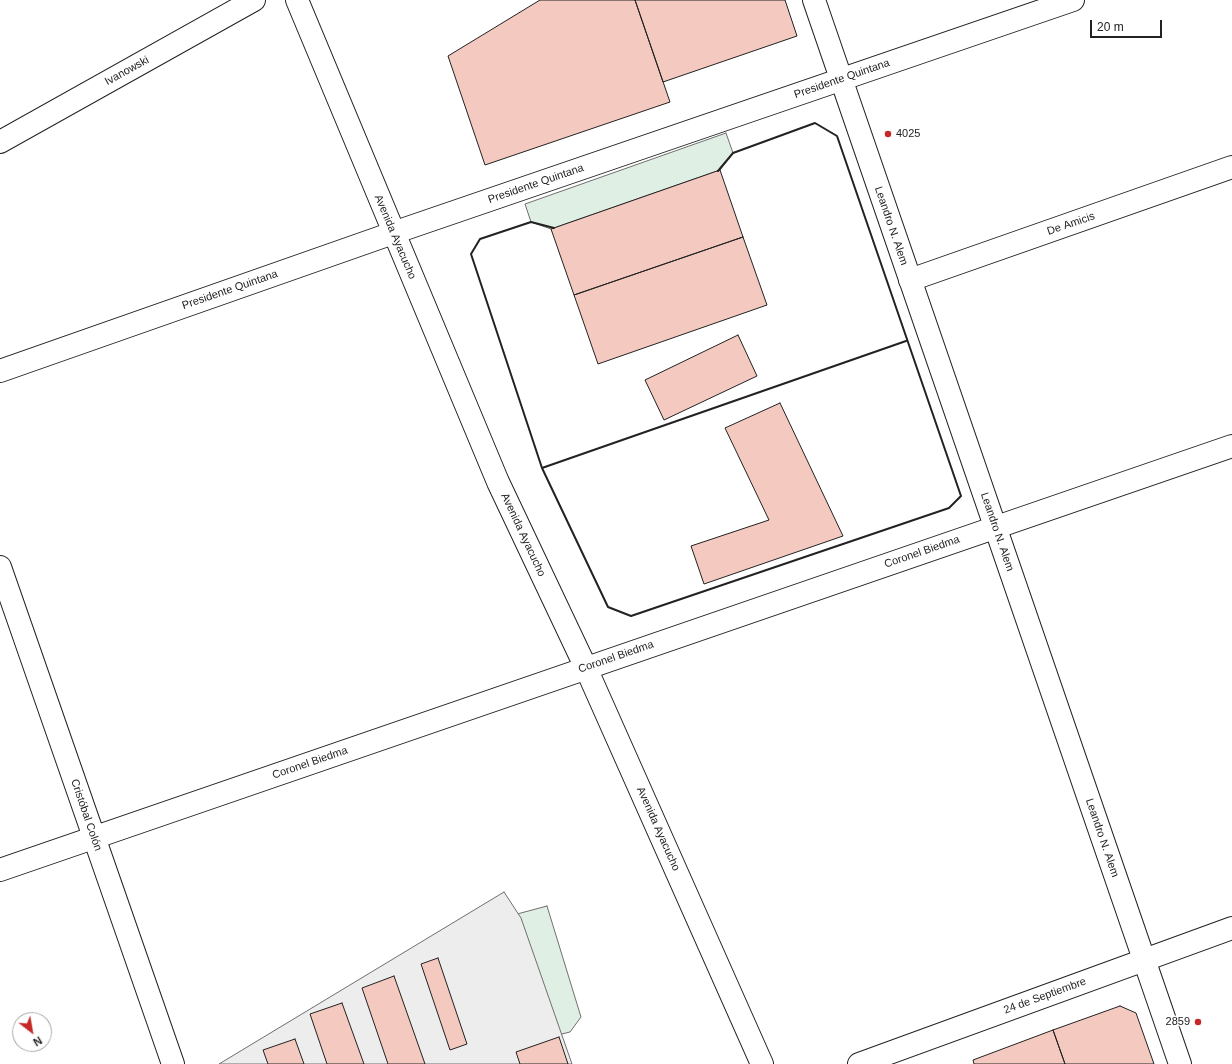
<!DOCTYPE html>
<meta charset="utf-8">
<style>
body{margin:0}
#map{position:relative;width:1232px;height:1064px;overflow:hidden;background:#fff;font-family:Helvetica,sans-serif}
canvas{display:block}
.north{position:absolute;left:12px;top:1012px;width:40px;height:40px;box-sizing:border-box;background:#fff;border:1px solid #a7a7a7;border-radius:50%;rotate:149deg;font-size:11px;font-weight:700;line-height:16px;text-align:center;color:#222}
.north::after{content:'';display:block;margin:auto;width:14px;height:18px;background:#c62828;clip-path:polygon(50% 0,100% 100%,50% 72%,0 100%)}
.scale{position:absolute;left:1090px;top:20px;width:72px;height:18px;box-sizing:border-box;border:2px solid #222;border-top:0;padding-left:5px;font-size:12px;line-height:14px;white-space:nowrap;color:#222;-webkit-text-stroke:3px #fff;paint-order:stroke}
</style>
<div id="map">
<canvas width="1232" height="1064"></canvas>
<div class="north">N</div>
<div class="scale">20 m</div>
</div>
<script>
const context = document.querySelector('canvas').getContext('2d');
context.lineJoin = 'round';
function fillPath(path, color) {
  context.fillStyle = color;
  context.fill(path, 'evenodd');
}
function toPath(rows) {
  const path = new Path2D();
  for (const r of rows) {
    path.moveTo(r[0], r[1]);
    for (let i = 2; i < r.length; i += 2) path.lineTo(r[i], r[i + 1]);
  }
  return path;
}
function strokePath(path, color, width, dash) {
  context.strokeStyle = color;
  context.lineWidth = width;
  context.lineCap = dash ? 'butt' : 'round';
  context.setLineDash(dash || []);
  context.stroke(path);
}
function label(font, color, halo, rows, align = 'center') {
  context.font = font + ' Helvetica,sans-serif';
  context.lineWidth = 3;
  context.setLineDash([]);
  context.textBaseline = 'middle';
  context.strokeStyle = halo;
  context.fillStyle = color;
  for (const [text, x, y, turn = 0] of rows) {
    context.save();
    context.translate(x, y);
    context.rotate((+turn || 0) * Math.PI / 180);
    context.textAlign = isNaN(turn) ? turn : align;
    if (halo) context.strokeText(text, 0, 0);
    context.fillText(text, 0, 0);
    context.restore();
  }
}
const green = toPath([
 [726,133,733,153,720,170,551,229,531,222,525,204,726,133],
 [547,906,581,1017,570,1032,509,1047,506,917,547,906]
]);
const parking = toPath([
 [504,892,521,918,572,1064,219,1064,504,892]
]);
const building = toPath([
 [540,0,635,0,670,102,485,165,448,56,540,0],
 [635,0,785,0,797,36,663,82,635,0],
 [720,170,743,237,574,295,551,229,720,170],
 [743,237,767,305,598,364,574,295,743,237],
 [738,335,757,376,664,420,645,380,738,335],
 [780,403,843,536,704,584,691,546,769,520,725,428,780,403],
 [438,958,467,1044,450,1050,421,964,438,958],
 [394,976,425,1064,388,1064,362,988,394,976],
 [342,1003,364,1064,327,1064,310,1014,342,1003],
 [1120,1006,1136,1013,1154,1064,1065,1064,1053,1030,1120,1006],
 [1053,1030,1065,1064,974,1064,973,1060,1053,1030],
 [559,1037,568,1064,520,1064,516,1052,559,1037],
 [295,1039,304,1064,268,1064,263,1050,295,1039]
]);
const minor = toPath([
 [0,142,254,0],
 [910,280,1232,167],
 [0,371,393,233,1073,0],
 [0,567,173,1064],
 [0,870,1232,446],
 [859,1064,1232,928]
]);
const secondary = toPath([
 [297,0,498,482,586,668,762,1064],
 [814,0,1180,1064]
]);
const wall = toPath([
 [718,171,733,153,815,123,837,136,961,496,949,508,631,616,608,607,542,468,906,341],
 [554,228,531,222,480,239,471,254,542,468,906,341]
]);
const markers = [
 [888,134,4,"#c62828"],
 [1198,1022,4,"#c62828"]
];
const streetNames = [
 ["Ivanowski",127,71,-29],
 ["Presidente Quintana",842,79,-19],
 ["Presidente Quintana",536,184,-19],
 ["De Amicis",1071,224,-19],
 ["Leandro N. Alem",891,226,71],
 ["Avenida Ayacucho",395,237,67],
 ["Presidente Quintana",230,290,-19],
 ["Leandro N. Alem",997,532,71],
 ["Avenida Ayacucho",523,535,65],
 ["Coronel Biedma",922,552,-19],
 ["Coronel Biedma",616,657,-19],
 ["Coronel Biedma",310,763,-19],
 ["Cristóbal Colón",86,815,71],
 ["Avenida Ayacucho",658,829,66],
 ["Leandro N. Alem",1102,838,71],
 ["24 de Septiembre",1045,996,-20]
];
const poiNames = [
 ["4025",896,134],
 ["2859",1190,1022,"right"]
];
fillPath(green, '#e0efe3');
strokePath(green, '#6f6f6f', 1);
fillPath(parking, '#ededed');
strokePath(parking, '#6f6f6f', 1);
fillPath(building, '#f3c9c0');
strokePath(building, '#222', 1);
strokePath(minor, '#222', 24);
strokePath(secondary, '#222', 24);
strokePath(minor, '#fff', 22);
strokePath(secondary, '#fff', 22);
strokePath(wall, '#222', 2);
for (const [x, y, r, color] of markers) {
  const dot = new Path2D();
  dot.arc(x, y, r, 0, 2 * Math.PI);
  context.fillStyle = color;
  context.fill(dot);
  strokePath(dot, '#fff', 1.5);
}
label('11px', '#222', '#fff', streetNames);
label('11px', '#222', '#fff', poiNames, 'left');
</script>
